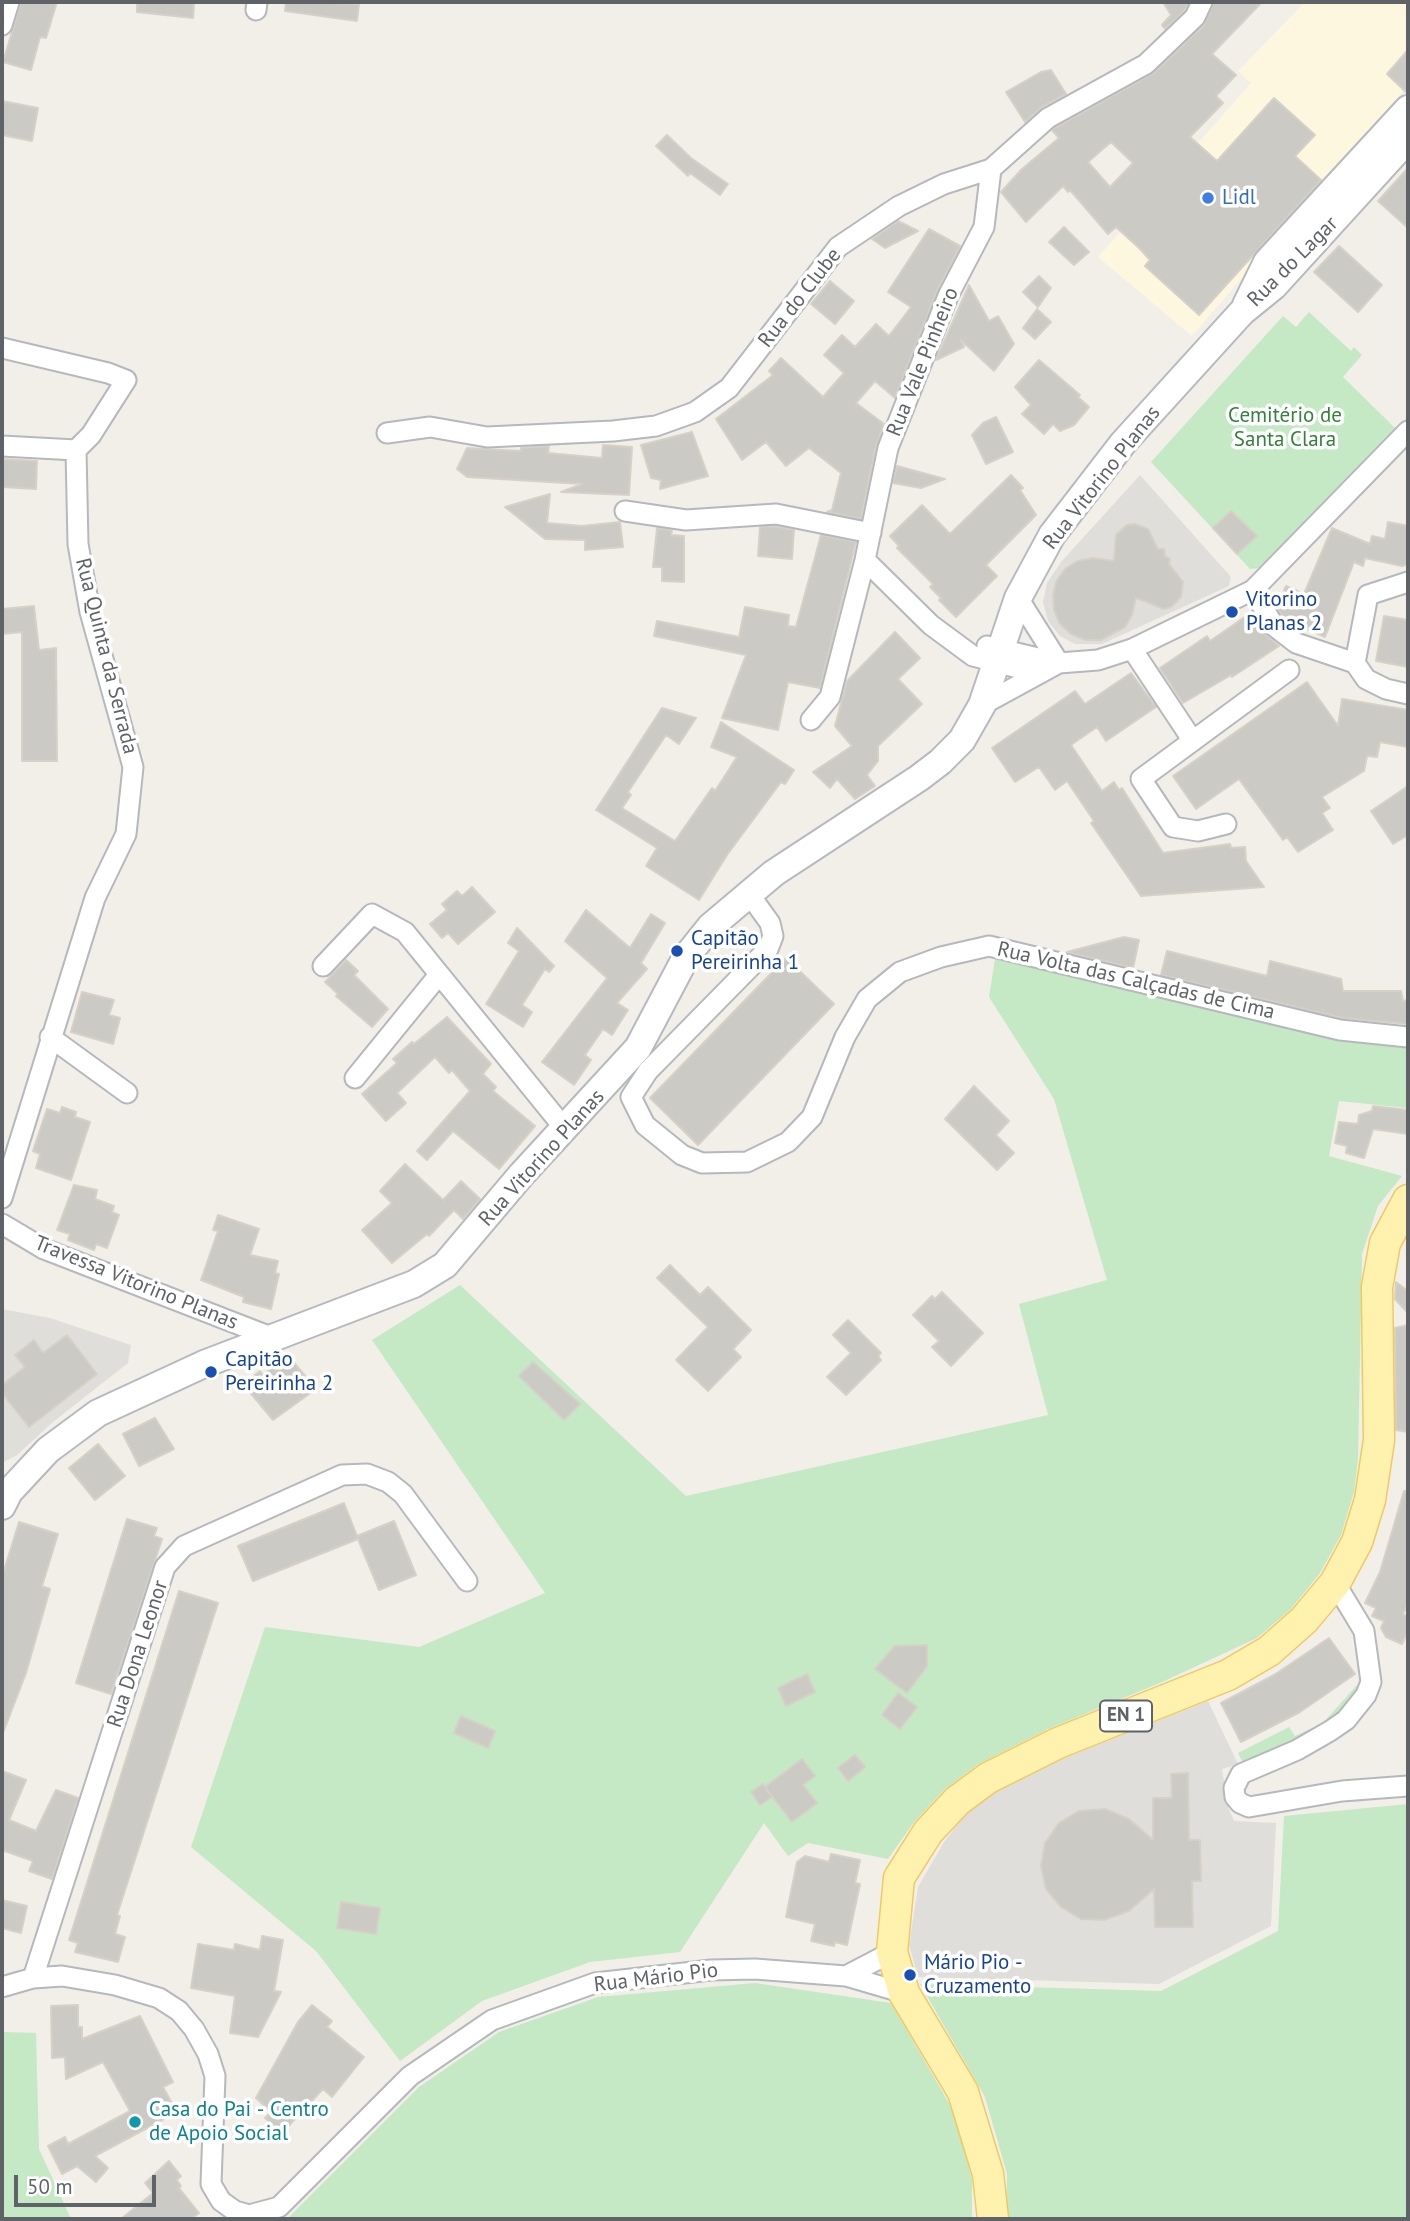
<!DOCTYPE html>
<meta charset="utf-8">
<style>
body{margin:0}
#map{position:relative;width:1410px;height:2221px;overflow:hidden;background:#f1efe8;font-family:"PT Sans",sans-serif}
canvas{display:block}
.frame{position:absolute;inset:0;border:4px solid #5f6368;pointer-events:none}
.scale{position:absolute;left:14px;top:2175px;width:142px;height:32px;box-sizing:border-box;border:4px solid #5f6368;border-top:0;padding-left:9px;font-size:21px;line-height:24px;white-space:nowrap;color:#5f6368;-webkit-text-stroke:5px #fff;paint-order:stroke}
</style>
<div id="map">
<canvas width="1410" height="2221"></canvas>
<div class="frame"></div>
<div class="scale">50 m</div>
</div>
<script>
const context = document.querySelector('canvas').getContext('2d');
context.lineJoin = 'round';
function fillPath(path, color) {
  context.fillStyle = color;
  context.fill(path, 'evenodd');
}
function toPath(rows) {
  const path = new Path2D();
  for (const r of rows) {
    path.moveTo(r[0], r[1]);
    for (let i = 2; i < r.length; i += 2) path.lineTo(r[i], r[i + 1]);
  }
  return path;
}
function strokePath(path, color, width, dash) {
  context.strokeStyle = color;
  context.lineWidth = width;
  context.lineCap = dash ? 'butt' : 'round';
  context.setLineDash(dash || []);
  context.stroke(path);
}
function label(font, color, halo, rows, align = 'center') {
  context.font = font + ' "PT Sans",sans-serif';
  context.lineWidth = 7;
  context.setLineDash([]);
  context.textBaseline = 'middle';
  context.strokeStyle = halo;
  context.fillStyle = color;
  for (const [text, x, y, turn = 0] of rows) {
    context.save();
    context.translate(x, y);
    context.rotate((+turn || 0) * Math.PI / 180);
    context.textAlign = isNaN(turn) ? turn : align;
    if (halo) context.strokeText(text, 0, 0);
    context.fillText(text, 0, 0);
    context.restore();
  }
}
const commercial = toPath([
 [1305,2,1408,2,1408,50,1387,74,1404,90,1192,336,1098,257,1251,83,1238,71]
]);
const industrial = toPath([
 [1140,475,1231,577,1229,586,1102,644,1075,644,1060,636,1048,621,1043,602,1047,583,1061,562],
 [2,1309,50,1318,131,1345,128,1363,53,1422,17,1455,2,1463],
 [1208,1701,1238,1764,1222,1769,1228,1807,1234,1821,1276,1823,1271,1926,1159,1984,918,1977,909,1945,918,1887,944,1842,966,1813,995,1788,1027,1773]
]);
const green = toPath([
 [1309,312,1351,351,1354,347,1362,355,1343,377,1395,428,1259,568,1250,569,1151,462,1283,316,1296,327],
 [995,959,1338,1040,1408,1047,1408,1108,1339,1101,1329,1156,1402,1176,1378,1206,1362,1254,1358,1459,1354,1492,1341,1535,1320,1573,1291,1609,1257,1638,1160,1683,1048,1729,977,1765,944,1790,914,1822,888,1859,808,1843,788,1856,764,1823,680,1952,590,1962,482,2001,400,2061,316,1951,191,1847,265,1627,419,1647,545,1593,372,1340,460,1285,686,1496,1048,1415,1019,1304,1107,1280,1054,1099,989,997],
 [1364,1683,1349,1705,1326,1725,1294,1745,1243,1763,1238,1753,1289,1727,1295,1736,1323,1723,1356,1686],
 [1408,1804,1408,2219,1006,2219,1007,2174,985,2097,920,1984,1161,1991,1278,1931,1284,1816],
 [755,1983,891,2003,953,2110,972,2179,972,2219,287,2219,419,2087,499,2032,598,1997],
 [2,2032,36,2033,39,2149,71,2219,2,2219]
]);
const building = toPath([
 [21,2,57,2,46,38,40,37,31,70,3,62,21,2],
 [137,2,194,2,193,18,137,12,137,2],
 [286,2,359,4,357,21,285,11,286,2],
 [1163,2,1189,2,1185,10,1165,29,1162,25,1171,15,1163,2],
 [1214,2,1262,2,1212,54,1236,75,1216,96,1223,103,1190,137,1217,161,1274,98,1315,135,1295,156,1321,180,1199,315,1145,266,1150,260,1140,249,1116,227,1108,234,1070,190,1068,192,1063,186,1026,222,1001,192,1022,169,1059,138,1052,130,1055,128,1154,73,1204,25,1214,2],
 [1111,142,1133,163,1110,187,1088,162,1111,142],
 [1408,50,1408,94,1387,74,1408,50],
 [1051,70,1066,94,1042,107,1025,122,1006,92,1041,72,1051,70],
 [2,101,38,108,32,141,2,135,2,101],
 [667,135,691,158,728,184,720,195,690,173,688,176,656,146,667,135],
 [1408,168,1408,228,1378,201,1408,168],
 [898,221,918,231,885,248,872,239,898,221],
 [1064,227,1089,252,1074,265,1049,242,1064,227],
 [929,229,960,246,937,291,895,398,875,381,856,403,884,424,876,446,861,519,827,512,832,510,841,473,831,465,809,448,786,466,766,442,742,460,716,419,773,375,769,371,781,358,823,397,844,373,824,355,842,335,855,347,876,324,889,336,911,307,888,292,929,229],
 [1339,246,1382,285,1358,312,1314,272,1339,246],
 [1039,276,1051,288,1038,307,1023,292,1039,276],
 [830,281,854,301,835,324,811,304,830,281],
 [969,285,989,321,998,316,1014,344,994,371,961,340,964,347,936,360,969,285],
 [1037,309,1051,322,1035,339,1023,328,1037,309],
 [1039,360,1080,395,1078,397,1089,407,1074,425,1060,431,1053,424,1044,434,1022,414,1031,405,1015,387,1039,360],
 [996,417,1013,452,986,464,972,435,983,423,996,417],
 [692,432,708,476,660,489,661,480,651,478,641,445,692,432],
 [603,445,632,447,629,495,561,492,582,484,467,477,457,469,467,448,521,451,521,448,549,446,548,453,602,458,603,445],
 [2,459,37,461,36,489,2,487,2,459],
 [897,466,945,479,921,488,893,483,897,466],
 [1011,475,1023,488,1020,490,1036,515,986,565,997,576,956,617,939,600,941,598,930,587,933,584,897,548,899,546,890,536,922,505,950,534,1011,475],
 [550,494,547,523,582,526,620,522,623,547,585,550,585,540,545,539,505,507,550,494],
 [1231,511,1257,536,1237,554,1213,528,1231,511],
 [1388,522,1408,526,1408,564,1402,566,1365,558,1363,566,1354,562,1325,637,1283,618,1277,607,1286,586,1304,594,1332,528,1370,544,1372,536,1385,539,1388,522],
 [1134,524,1148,529,1158,549,1164,549,1165,556,1170,559,1169,564,1183,582,1181,597,1171,607,1164,609,1136,598,1132,615,1125,627,1101,640,1086,640,1071,634,1060,624,1054,610,1053,595,1057,580,1066,568,1078,561,1093,558,1114,561,1116,535,1127,525,1134,524],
 [775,526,794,530,792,559,758,556,760,527,775,526],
 [657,528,672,530,671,535,684,536,684,582,662,581,662,567,653,567,657,528],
 [821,535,856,542,820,688,788,682,778,730,722,718,746,655,654,636,657,621,739,637,745,607,789,615,788,626,796,627,821,535],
 [34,606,39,650,56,648,57,761,22,761,22,632,2,634,2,609,34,606],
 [1252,612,1264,633,1279,646,1232,677,1231,675,1183,703,1160,668,1207,636,1210,641,1252,612],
 [1384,616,1408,620,1408,667,1376,661,1384,616],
 [895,632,920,658,898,679,922,704,878,746,878,761,867,775,875,786,855,799,837,779,830,788,813,772,852,746,835,726,847,681,895,632],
 [1131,673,1156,707,1106,741,1097,727,1071,745,1102,791,1114,782,1119,790,1122,788,1163,853,1230,844,1231,848,1245,847,1246,861,1264,887,1141,896,1091,823,1094,821,1067,781,1055,790,1039,767,1015,782,992,748,1075,691,1085,704,1131,673],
 [1307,682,1338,726,1342,699,1408,710,1408,747,1380,742,1377,757,1367,756,1364,771,1322,797,1330,808,1322,813,1333,830,1298,852,1287,837,1283,840,1239,779,1196,809,1173,776,1307,682],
 [662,708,696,718,679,744,666,735,628,792,631,795,622,808,675,841,712,788,715,791,737,757,711,747,721,722,794,770,785,784,781,782,727,855,699,900,646,866,657,848,596,810,662,708],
 [1408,786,1408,835,1393,844,1371,811,1408,786],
 [472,887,495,912,458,944,448,933,442,938,430,924,447,910,442,904,457,891,462,896,472,887],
 [586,910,630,948,651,914,665,923,641,963,647,969,617,1003,628,1010,612,1035,603,1029,585,1055,591,1060,574,1085,542,1062,607,978,565,941,586,910],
 [517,928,554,966,549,972,545,969,522,1005,532,1012,523,1027,486,1004,519,951,508,943,517,928],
 [1124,937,1139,940,1133,968,1067,952,1124,937],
 [1167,951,1267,976,1270,961,1341,979,1343,991,1401,991,1403,1001,1408,1000,1408,1024,1342,1018,1161,975,1167,951],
 [786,958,834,1004,698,1145,650,1098,786,958],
 [346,960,358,971,354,975,388,1009,372,1027,336,996,338,994,325,982,346,960],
 [82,992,114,1000,109,1015,120,1018,113,1044,71,1032,82,992],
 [447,1017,491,1064,483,1074,496,1087,493,1091,535,1126,499,1169,453,1131,427,1160,417,1151,470,1091,452,1070,449,1073,435,1057,397,1093,406,1103,386,1121,362,1094,397,1063,393,1059,412,1042,414,1044,447,1017],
 [974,1086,1009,1121,996,1135,1014,1153,997,1170,945,1119,974,1086],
 [1373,1106,1408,1110,1408,1134,1373,1129,1364,1158,1346,1153,1347,1146,1335,1143,1339,1122,1358,1124,1359,1115,1372,1111,1373,1106],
 [62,1107,76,1112,75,1117,90,1122,71,1180,36,1168,40,1154,33,1151,47,1109,60,1113,62,1107],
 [405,1164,443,1200,461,1181,480,1199,463,1219,454,1210,429,1236,427,1234,392,1263,362,1230,392,1203,380,1191,405,1164],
 [74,1185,97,1190,95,1199,114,1206,112,1212,119,1215,107,1248,96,1244,94,1250,68,1240,70,1234,57,1230,74,1185],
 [218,1215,259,1229,250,1255,278,1261,275,1273,279,1274,271,1309,243,1302,244,1297,201,1280,218,1231,213,1230,218,1215],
 [670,1265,700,1295,708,1287,751,1330,733,1349,741,1357,708,1391,676,1360,708,1327,657,1278,670,1265],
 [1396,1282,1408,1291,1408,1313,1395,1299,1396,1282],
 [942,1292,983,1333,951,1366,932,1347,939,1341,913,1315,932,1296,935,1299,942,1292],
 [848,1320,881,1353,878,1356,881,1360,846,1395,827,1377,851,1353,833,1335,848,1320],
 [1408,1325,1408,1432,1396,1430,1395,1328,1408,1325],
 [67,1335,97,1374,29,1427,2,1393,2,1385,25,1367,15,1355,34,1340,43,1353,67,1335],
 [291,1359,316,1389,273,1420,243,1384,260,1371,263,1375,276,1364,279,1369,291,1359],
 [533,1362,580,1404,564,1420,519,1376,533,1362],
 [155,1418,174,1449,139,1466,123,1434,155,1418],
 [98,1444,125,1476,95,1500,69,1468,98,1444],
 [1404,1491,1408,1491,1408,1603,1403,1614,1408,1617,1408,1631,1402,1644,1386,1637,1381,1628,1384,1621,1372,1616,1376,1608,1365,1603,1380,1572,1404,1491],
 [344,1503,357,1536,394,1521,416,1575,379,1590,358,1539,253,1581,238,1546,344,1503],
 [127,1519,157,1528,154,1536,162,1539,111,1694,76,1683,127,1519],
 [19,1522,58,1534,42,1586,50,1589,26,1673,3,1733,2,1577,19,1522],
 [179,1591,218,1603,117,1915,120,1916,115,1934,125,1937,118,1962,75,1952,78,1943,69,1940,179,1591],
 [1329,1638,1355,1674,1300,1712,1241,1742,1221,1703,1274,1675,1329,1638],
 [927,1645,927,1666,907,1693,875,1669,895,1646,927,1645],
 [807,1674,815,1692,786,1706,778,1688,807,1674],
 [898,1693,917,1707,900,1729,882,1715,898,1693],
 [461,1716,495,1731,488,1748,454,1733,461,1716],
 [855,1755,865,1767,848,1781,838,1768,855,1755],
 [802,1759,815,1776,803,1785,817,1803,792,1822,765,1787,802,1759],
 [2,1771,26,1780,9,1820,36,1831,56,1790,78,1798,52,1879,29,1871,33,1861,2,1850,2,1771],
 [1188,1773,1189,1840,1200,1840,1201,1881,1192,1881,1193,1927,1155,1927,1154,1889,1129,1911,1104,1920,1081,1919,1061,1907,1046,1889,1041,1866,1045,1843,1059,1823,1079,1811,1105,1809,1129,1819,1153,1840,1153,1798,1172,1798,1171,1774,1188,1773],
 [763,1784,772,1797,760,1805,751,1792,763,1784],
 [831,1854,860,1860,855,1883,860,1884,847,1945,835,1942,834,1946,811,1941,815,1924,786,1917,797,1862,805,1856,829,1862,831,1854],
 [2,1900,27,1906,21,1933,2,1928,2,1900],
 [341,1902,380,1908,376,1934,337,1928,341,1902],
 [262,1936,283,1940,274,1991,281,1992,258,2037,230,2033,235,1996,191,1988,198,1944,234,1950,235,1944,260,1950,262,1936],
 [78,2005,78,2027,82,2027,82,2039,140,2016,173,2082,163,2087,177,2112,95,2156,108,2168,96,2182,77,2166,62,2174,48,2146,65,2137,68,2144,130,2111,103,2062,66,2079,65,2057,52,2058,51,2006,78,2005],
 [312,2005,332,2021,327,2027,364,2057,332,2097,323,2089,282,2133,265,2118,271,2112,256,2098,298,2022,312,2005],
 [169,2161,181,2176,177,2180,181,2186,179,2188,199,2213,191,2219,121,2219,153,2193,145,2183,169,2161]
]);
const street = toPath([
 [256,10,257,2],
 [2,25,9,2],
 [2,348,108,373,126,380,91,435,76,450,78,544,90,612,133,767,126,834,95,898,2,1198],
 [387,433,430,427,487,437,613,431,656,426,695,412,729,388,838,247,899,206,944,184,991,169,1048,118,1146,64,1195,17,1202,2],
 [2,446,76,450],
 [625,511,686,520,776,514,871,533],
 [865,560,931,625,973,656,1037,673],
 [1253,590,1274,626,1296,643,1355,663,1366,679,1386,689,1408,694],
 [1018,598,1059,663],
 [987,646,1059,663],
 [1132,649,1193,741],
 [1355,663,1368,595,1408,582],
 [982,705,1059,663,1098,660,1132,649,1253,590,1408,431],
 [811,720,830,697,865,560,888,448,948,296,984,227,991,169],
 [1226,824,1198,831,1173,827,1141,779,1289,670],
 [749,894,770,923,773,936,768,949,648,1071,631,1097,645,1125,682,1155,702,1163,747,1162,788,1142,812,1117,845,1037,867,999,900,972,941,957,989,946,1340,1030,1408,1037],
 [323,966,372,914,405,932,565,1129],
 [50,1037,127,1093],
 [355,1078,438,976],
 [2,1224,44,1249,271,1337],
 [1335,1583,1364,1631,1371,1682,1366,1695,1346,1720,1330,1731,1297,1750,1241,1774,1234,1788,1235,1797,1240,1803,1249,1807,1342,1791,1408,1786],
 [846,1976,892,1952],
 [33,1978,165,1567,184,1546,342,1475,367,1474,388,1482,403,1494,467,1581],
 [2,1987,33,1978,62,1976,115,1985,159,1998,179,2011,194,2029,208,2054,215,2076,211,2184,221,2201,235,2211,249,2215,279,2207,410,2076,492,2020,595,1983,711,1970,755,1969,846,1976,904,1993]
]);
const secondary = toPath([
 [1246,305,1267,262,1408,109],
 [2,1506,9,1492,48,1450,98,1413,204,1364,414,1284,445,1265,522,1174,638,1048,686,957,710,927,774,873,919,778,940,762,962,740,982,705,1018,598,1052,535,1123,443,1242,312,1274,286,1408,139]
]);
const primary = toPath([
 [993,2219,988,2174,963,2092,904,1993,892,1952,899,1878,928,1832,957,1801,988,1778,1058,1743,1228,1675,1269,1651,1304,1620,1335,1583,1357,1542,1370,1500,1379,1440,1377,1287,1385,1243,1408,1200]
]);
const markers = [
 [1208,198,7,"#3f7fe0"],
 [1232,612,7,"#1a4fb4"],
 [677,951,7,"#1a4fb4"],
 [211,1372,7,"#1a4fb4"],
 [910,1975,7,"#1a4fb4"],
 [135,2122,7,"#0f9aa8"]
];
const shields = [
 [1126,1716,52]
];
const shieldNames = [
 ["EN 1",1126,1716]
];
const shopNames = [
 ["Lidl",1222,198]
];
const streetNames = [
 ["Rua do Lagar",1293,262,-45],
 ["Rua do Clube",800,298,-52],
 ["Rua Vale Pinheiro",923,362,-68],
 ["Rua Vitorino Planas",1102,478,-52],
 ["Rua Quinta da Serrada",106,656,76],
 ["Rua Volta das Calçadas de Cima",1136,981,13],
 ["Rua Vitorino Planas",542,1158,-48],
 ["Travessa Vitorino Planas",136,1283,22],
 ["Rua Dona Leonor",138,1654,-72],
 ["Rua Mário Pio",656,1978,-7]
];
const parkNames = [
 ["Cemitério de",1285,416],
 ["Santa Clara",1285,440]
];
const transitNames = [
 ["Vitorino",1246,600],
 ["Planas 2",1246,624],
 ["Capitão",691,939],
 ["Pereirinha 1",691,963],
 ["Capitão",225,1360],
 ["Pereirinha 2",225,1384],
 ["Mário Pio -",924,1963],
 ["Cruzamento",924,1987]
];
const cultureNames = [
 ["Casa do Pai - Centro",149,2110],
 ["de Apoio Social",149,2134]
];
fillPath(commercial, '#fef7e0');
fillPath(industrial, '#e0deda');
fillPath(green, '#c5e8c5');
fillPath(building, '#cccac5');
strokePath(building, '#d6d1c6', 2);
strokePath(street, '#b5b8bc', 23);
strokePath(secondary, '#b6babf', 30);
strokePath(primary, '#f2c960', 33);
strokePath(street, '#fff', 19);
strokePath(secondary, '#fff', 26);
strokePath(primary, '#fff2af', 30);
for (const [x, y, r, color] of markers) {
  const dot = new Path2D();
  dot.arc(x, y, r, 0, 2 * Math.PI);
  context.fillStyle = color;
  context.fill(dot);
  strokePath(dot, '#fff', 2.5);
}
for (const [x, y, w] of shields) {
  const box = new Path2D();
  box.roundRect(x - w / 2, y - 15.5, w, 31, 5);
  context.fillStyle = '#fff';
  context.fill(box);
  strokePath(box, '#5f6368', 2);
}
label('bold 19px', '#5f6368', null, shieldNames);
label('21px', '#366cbe', '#fff', shopNames, 'left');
label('21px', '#5f6368', '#fff', streetNames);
label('21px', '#348238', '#fff', parkNames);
label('21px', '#164399', '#fff', transitNames, 'left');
label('21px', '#0d838f', '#fff', cultureNames, 'left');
</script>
